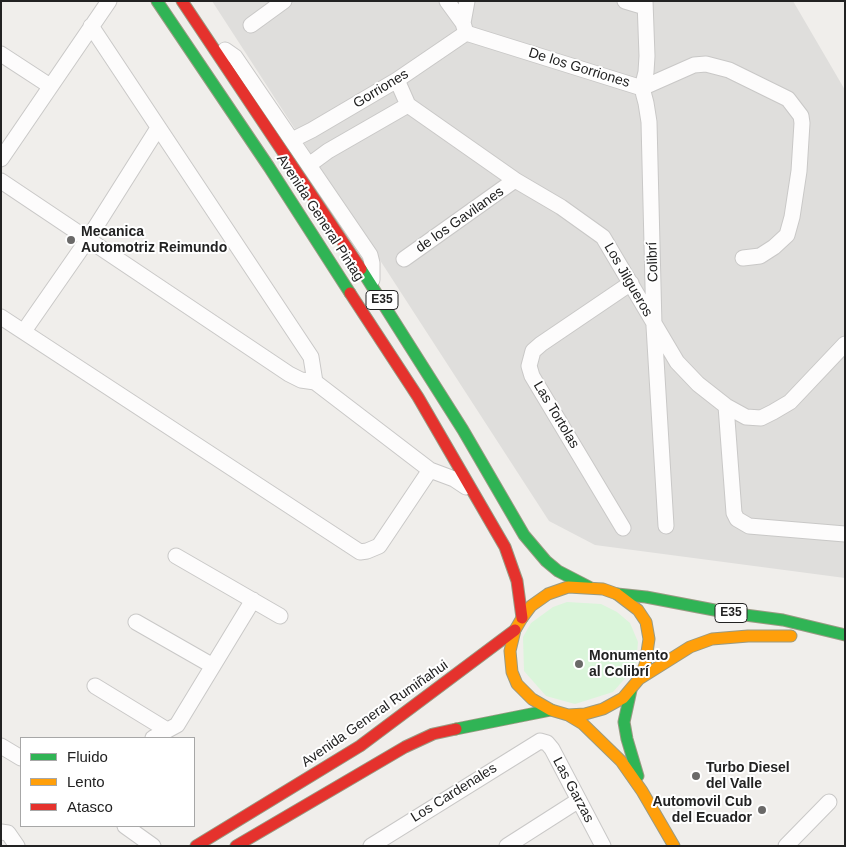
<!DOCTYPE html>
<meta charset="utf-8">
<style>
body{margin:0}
#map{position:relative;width:846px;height:847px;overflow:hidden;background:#f0eeeb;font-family:Helvetica,sans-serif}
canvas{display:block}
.frame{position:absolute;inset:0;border:2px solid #222;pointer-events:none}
.legend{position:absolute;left:20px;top:737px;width:175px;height:90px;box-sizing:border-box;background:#fff;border:1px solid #a7a7a7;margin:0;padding:6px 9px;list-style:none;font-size:15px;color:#222}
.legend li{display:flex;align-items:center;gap:10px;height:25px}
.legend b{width:25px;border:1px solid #a7a7a7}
</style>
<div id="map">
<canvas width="846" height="847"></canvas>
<div class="frame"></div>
<ul class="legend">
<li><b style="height:6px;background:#30b455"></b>Fluido</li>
<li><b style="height:6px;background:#ff9f0a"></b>Lento</li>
<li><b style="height:6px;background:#e5322d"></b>Atasco</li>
</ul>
</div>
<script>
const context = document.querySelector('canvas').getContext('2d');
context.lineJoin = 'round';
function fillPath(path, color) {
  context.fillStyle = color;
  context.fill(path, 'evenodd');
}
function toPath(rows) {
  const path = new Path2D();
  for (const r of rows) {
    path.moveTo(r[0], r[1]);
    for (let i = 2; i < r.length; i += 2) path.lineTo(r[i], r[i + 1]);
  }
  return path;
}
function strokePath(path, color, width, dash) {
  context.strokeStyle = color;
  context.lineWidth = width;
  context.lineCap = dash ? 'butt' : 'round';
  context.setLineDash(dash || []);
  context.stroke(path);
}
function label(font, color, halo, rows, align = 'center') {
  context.font = font + ' Helvetica,sans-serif';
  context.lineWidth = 4;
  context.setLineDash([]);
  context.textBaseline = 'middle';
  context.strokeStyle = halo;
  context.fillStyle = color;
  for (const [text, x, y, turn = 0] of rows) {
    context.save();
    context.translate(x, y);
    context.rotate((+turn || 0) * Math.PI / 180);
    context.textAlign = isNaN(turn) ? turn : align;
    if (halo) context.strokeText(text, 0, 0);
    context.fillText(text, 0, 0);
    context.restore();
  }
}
const residential = toPath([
 [212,1,793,1,845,90,845,578,595,545,549,521]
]);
const park = toPath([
 [567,602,601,604,617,612,630,623,638,642,636,666,613,692,575,704,546,696,524,671,523,637,531,623,553,607]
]);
const street = toPath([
 [447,1,463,23,466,33],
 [625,1,645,7],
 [645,1,647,56,646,72,642,88,646,103,649,122,654,326,666,526],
 [463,23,467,1],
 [251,25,284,1],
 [91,26,311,357,315,382],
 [466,33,642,88,694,65,706,64,729,70,788,99,801,116,802,123,799,171,792,217,787,235,774,247,760,256,743,258],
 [225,50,235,57,370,255,372,263,372,280],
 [1,54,50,86],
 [397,80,408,105,515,180,561,207,603,237,677,362,698,384,726,406,746,417,761,418,773,412,790,402,845,344],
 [292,140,312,130,397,80,466,33],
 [1,159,109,1],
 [309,165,328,151,408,105],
 [1,181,289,374,301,380,315,382,430,470,454,479,466,487],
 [404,259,515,180],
 [1,317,360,552,367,551,379,546,430,470],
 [24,331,88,239,158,128],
 [726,406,734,513,737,519,749,526,845,534],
 [623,528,532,376,529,366,533,351,541,344,631,283],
 [176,556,280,616],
 [136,622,213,666],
 [95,686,167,730],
 [153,738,177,725,253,600],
 [1,746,21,758],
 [125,826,153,846],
 [1,832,8,833,17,846],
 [371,846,540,741,547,743,552,749,603,846],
 [507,846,579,800],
 [786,846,829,802]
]);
const fast = toPath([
 [157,1,269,167,350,293],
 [361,269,463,430,524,535,546,561,558,571,589,587],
 [617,594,646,597,730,613,783,620,845,635],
 [631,690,624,722,627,739,638,776],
 [456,729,551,710]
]);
const slow = toPath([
 [568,587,603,589,617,594,638,610,646,622,649,639,645,665,639,679,623,698,603,709,585,714,568,715,551,710,532,699,517,684,512,672,510,651,515,630,522,618,531,606,548,594,568,587],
 [639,679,690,647,712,639,748,636,791,636],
 [568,715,583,724,621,761,642,791,674,846]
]);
const jam = toPath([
 [182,1,361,269],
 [350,293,418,397,505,547,517,581,522,618],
 [196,846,360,746,515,630],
 [236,846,405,747,433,734,456,729]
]);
const markers = [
 [71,240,5,"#6a6968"],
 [579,664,5,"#6a6968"],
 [696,776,5,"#6a6968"],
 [762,810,5,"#6a6968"]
];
const shields = [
 [382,300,32],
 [731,613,32]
];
const shieldNames = [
 ["E35",382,300],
 ["E35",731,613]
];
const streetNames = [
 ["De los Gorriones",579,68,17],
 ["Gorriones",381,89,-31],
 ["Avenida General Pintag",320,218,57],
 ["de los Gavilanes",460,220,-35],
 ["Colibrí",653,262,-92],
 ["Los Jilgueros",628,280,60],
 ["Las Tortolas",556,415,59],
 ["Avenida General Rumiñahui",375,714,-35],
 ["Las Garzas",573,790,62],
 ["Los Cardenales",454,793,-32]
];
const poiNames = [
 ["Mecanica",81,232],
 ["Automotriz Reimundo",81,248],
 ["Monumento",589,656],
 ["al Colibrí",589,672],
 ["Turbo Diesel",706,768],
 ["del Valle",706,784],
 ["Automovil Cub",752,802,"right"],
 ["del Ecuador",752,818,"right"]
];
fillPath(residential, '#dfdedc');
fillPath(park, '#daf5da');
strokePath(street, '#c9c8c7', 17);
strokePath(fast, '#999a82', 13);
strokePath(slow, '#999a82', 13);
strokePath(jam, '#999a82', 13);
strokePath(street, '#fdfcfc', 15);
strokePath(fast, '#30b455', 11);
strokePath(slow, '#ff9f0a', 11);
strokePath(jam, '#e5322d', 11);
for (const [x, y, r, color] of markers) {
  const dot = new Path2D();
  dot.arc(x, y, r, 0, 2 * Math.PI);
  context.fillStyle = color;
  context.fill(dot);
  strokePath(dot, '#fff', 2);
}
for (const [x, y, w] of shields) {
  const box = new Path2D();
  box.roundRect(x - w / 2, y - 9.5, w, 19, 4);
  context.fillStyle = '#fff';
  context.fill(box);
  strokePath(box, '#222', 1);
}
label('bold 12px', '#222', null, shieldNames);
label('14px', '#222', '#fff', streetNames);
label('bold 14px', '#222', '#fff', poiNames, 'left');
</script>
